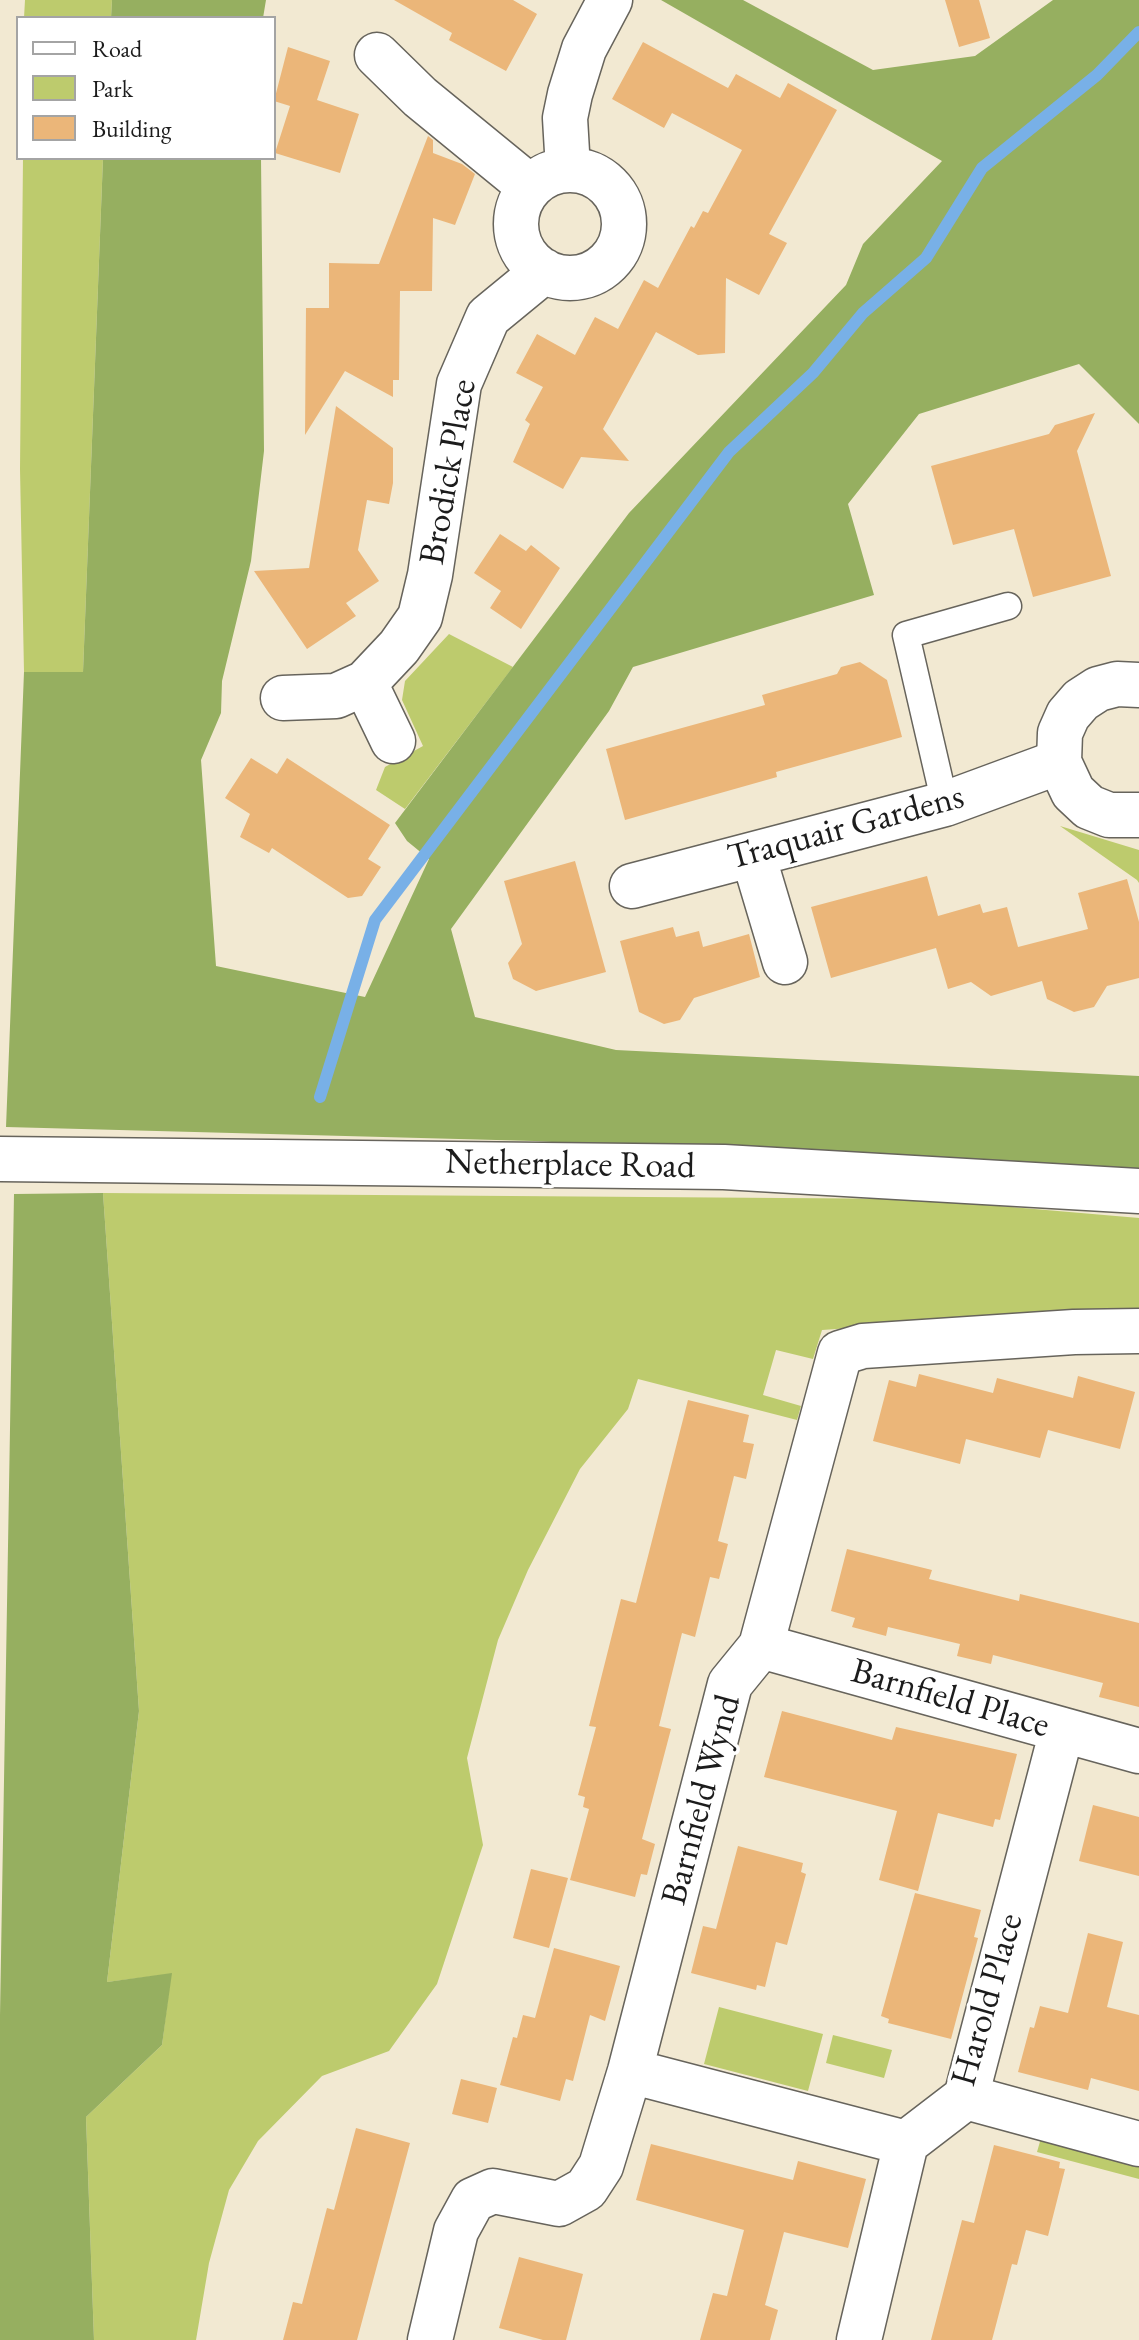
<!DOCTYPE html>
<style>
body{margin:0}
#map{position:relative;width:1139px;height:2340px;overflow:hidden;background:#f2e9d2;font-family:"EB Garamond",serif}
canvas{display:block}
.legend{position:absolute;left:16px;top:16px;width:260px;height:144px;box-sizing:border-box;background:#fff;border:2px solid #a4a4a4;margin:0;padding:10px 14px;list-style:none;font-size:24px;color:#1c1c1c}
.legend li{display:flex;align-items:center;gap:16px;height:40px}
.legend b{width:40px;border:2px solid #a4a4a4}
</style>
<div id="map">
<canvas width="1139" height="2340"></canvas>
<ul class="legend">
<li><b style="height:10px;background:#fff"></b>Road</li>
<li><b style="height:22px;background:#bdcb6d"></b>Park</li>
<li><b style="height:22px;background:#ebb679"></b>Building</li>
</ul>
</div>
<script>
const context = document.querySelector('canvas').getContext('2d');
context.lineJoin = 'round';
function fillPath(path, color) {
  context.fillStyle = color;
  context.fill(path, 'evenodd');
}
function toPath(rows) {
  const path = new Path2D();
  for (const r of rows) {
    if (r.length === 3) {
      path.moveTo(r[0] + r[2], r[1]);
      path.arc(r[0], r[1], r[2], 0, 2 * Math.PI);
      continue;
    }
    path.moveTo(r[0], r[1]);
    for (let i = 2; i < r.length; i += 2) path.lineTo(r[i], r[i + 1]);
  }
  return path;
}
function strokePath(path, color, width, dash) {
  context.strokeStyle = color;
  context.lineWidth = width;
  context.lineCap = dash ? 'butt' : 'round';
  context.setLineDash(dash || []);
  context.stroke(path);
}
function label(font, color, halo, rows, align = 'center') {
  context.font = font + ' "EB Garamond",serif';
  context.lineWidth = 7;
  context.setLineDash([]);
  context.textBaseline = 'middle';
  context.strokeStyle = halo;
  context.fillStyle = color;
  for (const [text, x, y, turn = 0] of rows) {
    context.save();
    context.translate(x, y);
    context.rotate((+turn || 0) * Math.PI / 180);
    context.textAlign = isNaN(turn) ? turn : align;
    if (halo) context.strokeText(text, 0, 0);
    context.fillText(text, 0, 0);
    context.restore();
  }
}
const green = toPath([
 [25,0,112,0,111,18,24,18],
 [23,158,103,158,83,672,24,672,20,469],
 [449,634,513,667,405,809,376,790,385,767,423,746,402,700,405,681],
 [1060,826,1139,850,1139,883,1137,880],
 [103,1193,918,1199,1139,1218,1139,1308,822,1330,813,1359,776,1350,763,1395,801,1406,797,1420,638,1379,628,1409,580,1469,528,1570,498,1640,467,1758,483,1845,437,1984,389,2051,322,2076,258,2141,229,2190,209,2263,196,2340,94,2340,86,2117,162,2045,171,1974,107,1982,139,1711],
 [719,2007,823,2034,808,2091,704,2064],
 [833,2035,892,2050,884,2078,826,2063],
 [1041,2138,1139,2164,1139,2179,1037,2152]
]);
const forest = toPath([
 [112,0,266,0,263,18,111,18],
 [661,0,743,0,873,70,975,56,1053,0,1139,0,1139,424,1079,364,919,414,848,504,874,595,633,667,609,711,451,929,475,1017,616,1050,1139,1076,1139,1175,534,1141,6,1127,24,672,83,672,103,158,261,158,264,451,251,561,222,681,221,713,201,760,216,966,365,997,429,859,407,841,395,823,629,513,846,285,863,244,942,161],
 [103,1193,139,1711,107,1982,172,1973,162,2045,86,2117,94,2340,0,2340,0,2015,14,1194]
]);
const stream = toPath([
 [320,1097,375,920,729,452,813,373,863,313,926,258,982,168,1097,75,1139,32]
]);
const building = toPath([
 [394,0,513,0,537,14,506,71,449,40,452,33],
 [945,0,979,0,990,38,959,47],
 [643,42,728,88,736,74,780,98,788,83,837,110,769,234,787,243,759,295,726,278,725,353,698,355,656,332,603,429,629,461,581,457,563,489,513,462,530,424,525,420,543,387,516,373,537,334,575,355,595,317,618,329,644,280,658,288,691,226,694,228,703,211,708,213,742,150,672,113,664,128,612,99],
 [288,47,330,61,317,100,359,114,340,173,275,153,290,106,274,101],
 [428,136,433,140,433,153,462,164,475,174,455,225,433,218,432,291,400,291,399,380,393,380,393,397,345,371,305,435,306,308,329,308,329,263,379,264],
 [336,406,393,448,393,483,389,504,367,500,358,550,379,581,346,603,356,616,307,649,254,571,309,568],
 [1095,413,1077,451,1111,576,1033,597,1014,529,953,545,931,466,1049,434,1055,425],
 [500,534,526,551,531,545,560,568,521,629,490,608,501,591,474,573],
 [860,662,887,680,902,737,776,772,777,777,625,820,606,749,765,705,762,695,837,674,841,667],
 [251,758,277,774,287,758,390,825,368,859,381,867,362,896,348,898,272,848,269,853,240,837,250,814,225,798],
 [575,861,606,972,536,991,513,979,508,963,522,944,504,881],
 [927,876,938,916,980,904,983,913,1007,907,1018,947,1088,929,1078,893,1127,879,1139,922,1139,978,1107,986,1094,1007,1074,1012,1047,999,1042,981,991,996,971,982,948,989,936,948,831,978,811,907],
 [673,927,676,937,699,931,703,947,749,934,760,977,694,998,680,1020,664,1024,639,1012,620,941],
 [919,1374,993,1393,997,1378,1073,1398,1078,1376,1135,1392,1120,1449,1048,1430,1040,1458,966,1439,960,1464,873,1441,889,1380,916,1387],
 [688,1400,749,1415,743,1442,754,1444,746,1479,734,1476,718,1541,728,1544,719,1579,710,1577,695,1637,682,1633,659,1726,671,1729,642,1839,655,1844,647,1875,641,1874,635,1897,570,1880,589,1809,583,1807,585,1797,578,1795,596,1727,589,1726,621,1599,636,1603],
 [847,1549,932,1570,929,1579,1019,1601,1020,1594,1139,1623,1139,1707,1099,1697,1103,1683,993,1655,991,1664,957,1656,960,1644,888,1627,886,1636,852,1627,855,1618,831,1611],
 [782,1711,892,1740,896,1727,1017,1754,1000,1820,995,1819,993,1827,938,1813,918,1891,879,1880,897,1811,764,1777],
 [1093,1805,1139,1817,1139,1876,1079,1861],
 [738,1846,803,1863,801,1872,806,1874,787,1945,776,1942,765,1987,757,1985,756,1990,691,1973,703,1926,716,1929],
 [531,1869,568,1878,549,1948,513,1938],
 [915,1893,981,1910,974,1937,978,1938,951,2039,888,2023,889,2019,881,2016],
 [1088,1933,1123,1942,1107,2007,1139,2015,1139,2091,1091,2078,1088,2090,1018,2072,1030,2027,1034,2028,1040,2006,1068,2013],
 [554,1948,620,1966,605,2021,590,2015,573,2081,566,2079,560,2101,500,2085,513,2037,517,2038,523,2015,535,2018],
 [461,2079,497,2088,488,2123,452,2114],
 [356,2128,410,2143,357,2340,283,2340,293,2302,302,2304,327,2208,334,2210],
 [651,2144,793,2180,798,2161,866,2179,848,2248,784,2232,765,2305,778,2310,770,2340,700,2340,713,2293,727,2296,744,2230,636,2200],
 [994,2145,1060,2162,1059,2168,1065,2169,1048,2236,1026,2230,1017,2265,1012,2264,992,2340,931,2340,962,2220,974,2223],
 [519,2257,583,2274,566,2340,543,2340,499,2328]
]);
const service = toPath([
 [945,804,906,635,1008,606]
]);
const minor = toPath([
 [377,55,420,97,530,187],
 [568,169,565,118,570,94,584,49,610,0],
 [570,224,54],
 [365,683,393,741],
 [283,698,336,696,365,683,399,647,420,617,430,575,459,384,488,317,544,271],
 [753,855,785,962],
 [632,886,945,804,1059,762],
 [0,1159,724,1167,1139,1191],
 [761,1646,1139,1751],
 [630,2071,906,2143],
 [966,2097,1139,2144],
 [430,2340,456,2231,473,2200,493,2191,559,2204,586,2189,601,2166,630,2071,730,1684,761,1646,840,1353,863,1346,1074,1332,1139,1331],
 [859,2340,906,2143,966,2097,1062,1730]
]);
const tertiary = toPath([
 [1139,685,1117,684,1098,689,1081,700,1068,715,1060,733,1059,762,1073,792,1089,807,1109,815,1139,815]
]);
const streetNames = [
 ["Brodick Place",449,472,-80],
 ["Traquair Gardens",846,828,-15],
 ["Netherplace Road",570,1165,1],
 ["Barnfield Place",950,1699,16],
 ["Barnfield Wynd",702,1800,-75],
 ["Harold Place",988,2000,-74]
];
fillPath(green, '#bdcb6d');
fillPath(forest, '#96af60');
strokePath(stream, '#78b0e7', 12);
fillPath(building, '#ebb679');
strokePath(service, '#67645c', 29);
strokePath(minor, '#67645c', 47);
strokePath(tertiary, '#67645c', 47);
strokePath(service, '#fff', 26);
strokePath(minor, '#fff', 44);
strokePath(tertiary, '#fff', 44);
label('36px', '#1c1c1c', '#fff', streetNames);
</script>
